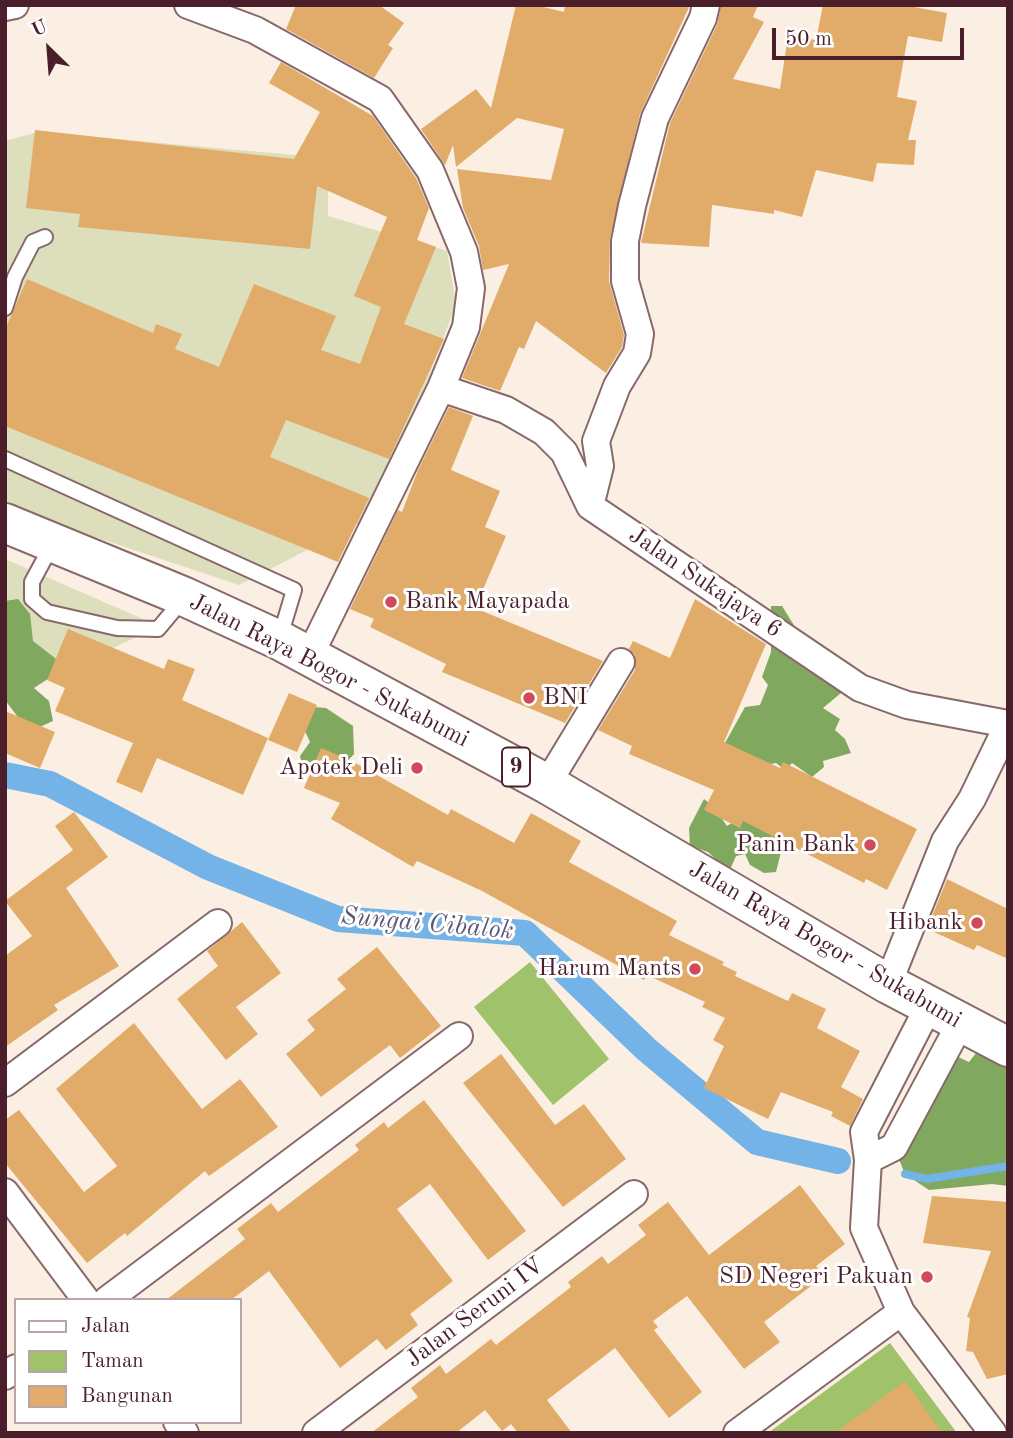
<!DOCTYPE html>
<style>
body{margin:0}
#map{position:relative;width:1013px;height:1438px;overflow:hidden;background:#faefe2;font-family:"Old Standard TT",serif}
canvas{display:block}
.frame{position:absolute;inset:0;border:7px solid #4a1f2b;pointer-events:none}
.legend{position:absolute;left:14px;top:1298px;width:228px;height:126px;box-sizing:border-box;background:#fff;border:2px solid #b7a5aa;margin:0;padding:9px 12px;list-style:none;font-size:21px;color:#4a1f2b}
.legend li{display:flex;align-items:center;gap:14px;height:35px}
.legend b{width:35px;border:2px solid #b7a5aa}
.north{position:absolute;left:14px;top:14px;width:70px;height:70px;-webkit-text-stroke:5px #fff;paint-order:stroke;rotate:335deg;font-size:19px;font-weight:700;line-height:28px;text-align:center;color:#4a1f2b}
.north::after{content:'';display:block;margin:auto;width:24px;height:32px;background:#4a1f2b;clip-path:polygon(50% 0,100% 100%,50% 72%,0 100%)}
.scale{position:absolute;left:772px;top:28px;width:192px;height:32px;box-sizing:border-box;border:4px solid #4a1f2b;border-top:0;padding-left:9px;font-size:21px;line-height:24px;white-space:nowrap;color:#4a1f2b;-webkit-text-stroke:5px #fff;paint-order:stroke}
</style>
<div id="map">
<canvas width="1013" height="1438"></canvas>
<div class="frame"></div>
<ul class="legend">
<li><b style="height:9px;background:#fff"></b>Jalan</li>
<li><b style="height:19px;background:#a0c26b"></b>Taman</li>
<li><b style="height:19px;background:#e1ac6a"></b>Bangunan</li>
</ul>
<div class="north">U</div>
<div class="scale">50 m</div>
</div>
<script>
const context = document.querySelector('canvas').getContext('2d');
context.lineJoin = 'round';
function fillPath(path, color) {
  context.fillStyle = color;
  context.fill(path, 'evenodd');
}
function toPath(rows) {
  const path = new Path2D();
  for (const r of rows) {
    path.moveTo(r[0], r[1]);
    for (let i = 2; i < r.length; i += 2) path.lineTo(r[i], r[i + 1]);
  }
  return path;
}
function strokePath(path, color, width, dash) {
  context.strokeStyle = color;
  context.lineWidth = width;
  context.lineCap = dash ? 'butt' : 'round';
  context.setLineDash(dash || []);
  context.stroke(path);
}
function label(font, color, halo, rows, align = 'center') {
  context.font = font + ' "Old Standard TT",serif';
  context.lineWidth = 6;
  context.setLineDash([]);
  context.textBaseline = 'middle';
  context.strokeStyle = halo;
  context.fillStyle = color;
  for (const [text, x, y, turn = 0] of rows) {
    context.save();
    context.translate(x, y);
    context.rotate((+turn || 0) * Math.PI / 180);
    context.textAlign = isNaN(turn) ? turn : align;
    if (halo) context.strokeText(text, 0, 0);
    context.fillText(text, 0, 0);
    context.restore();
  }
}
const built = toPath([
 [38,132,328,158,328,216,447,251,456,304,377,514,239,585,5,507,5,141],
 [5,559,159,626,5,700]
]);
const green = toPath([
 [530,962,609,1059,553,1105,474,1007],
 [890,1343,957,1433,768,1433]
]);
const forest = toPath([
 [18,599,30,614,33,641,60,662,57,673,34,688,49,701,53,721,29,732,5,700,5,601],
 [771,606,782,606,810,651,847,688,823,708,840,719,835,730,845,739,851,753,823,761,824,767,812,777,792,763,785,770,776,763,742,769,720,752,745,707,760,705,768,685,762,677,771,652],
 [314,707,326,708,353,726,354,754,342,767,329,770,302,765,300,756,310,742,303,727],
 [704,799,713,806,727,826,754,809,784,840,776,872,764,873,750,865,745,854,736,856,729,872,708,852,690,846,689,828],
 [985,1042,1008,1056,1008,1186,992,1184,929,1190,905,1174,894,1147,945,1051,969,1062]
]);
const stream = toPath([
 [905,1174,927,1179,1008,1166]
]);
const canal = toPath([
 [5,775,50,784,208,867,338,919,525,933,646,1049,757,1142,838,1161]
]);
const building = toPath([
 [296,5,379,5,404,23,388,45,393,48,374,78,286,29],
 [516,5,535,5,564,12,565,5,690,5,640,114,610,238,609,281,624,335,622,347,606,373,536,321,524,349,519,347,500,391,462,378,509,264,483,270,479,246,463,208,457,169,551,180,564,129,517,118,456,167,453,145,445,165,421,129,476,89,491,108],
 [721,5,758,5,753,17,764,22,733,79,780,89,788,36,816,40,823,5,903,5,947,13,942,42,908,36,897,97,917,101,908,140,916,140,914,165,877,163,873,182,816,170,802,217,774,210,774,214,712,205,709,247,641,243,670,123,717,25],
 [281,62,373,116,416,178,429,208,417,240,436,247,404,324,444,339,389,459,286,420,270,457,369,498,338,562,5,426,5,330,27,279,153,333,156,324,182,334,175,349,219,367,254,284,336,316,321,350,360,364,381,307,354,296,387,217,317,186,310,249,78,227,80,214,26,208,35,130,294,159,320,112,269,83],
 [449,407,473,416,451,470,500,491,485,527,506,536,475,608,603,661,565,723,442,672,446,664,370,627,374,619,350,609,398,510,402,512,418,470],
 [695,599,766,644,724,742,780,768,783,762,917,829,887,890,866,879,864,883,743,821,740,828,704,810,714,790,629,754,632,746,598,730,635,670,635,655,629,649,633,641,670,658],
 [68,629,164,669,168,659,195,669,182,700,268,738,243,795,157,758,142,793,116,782,133,743,55,711,65,688,47,680],
 [289,693,317,705,297,752,268,740],
 [5,711,55,732,40,768,5,753],
 [321,748,352,761,448,815,451,809,514,843,531,813,581,841,569,862,677,921,669,935,724,962,722,965,737,972,735,976,788,1001,792,993,826,1009,817,1028,860,1051,841,1087,863,1099,850,1126,831,1116,833,1112,781,1092,768,1119,704,1088,724,1046,713,1040,725,1018,702,1007,705,1002,647,975,644,980,482,891,417,861,413,867,331,819,340,803,304,788],
 [74,812,108,857,66,888,119,966,54,1005,58,1010,5,1047,5,956,32,936,5,901,73,850,55,826],
 [947,879,1008,909,1008,959,977,945,974,950,927,929],
 [242,922,281,973,236,1007,258,1034,226,1060,177,999,218,966,207,951],
 [377,947,441,1026,400,1058,390,1045,321,1097,286,1054,315,1030,307,1020,346,989,337,979],
 [134,1023,202,1109,240,1079,278,1127,209,1176,205,1171,127,1236,125,1233,87,1263,5,1163,5,1120,19,1110,84,1192,117,1166,56,1089],
 [501,1054,555,1125,584,1104,626,1159,563,1207,463,1083],
 [424,1100,526,1231,488,1260,430,1184,397,1209,453,1281,410,1314,418,1325,386,1350,377,1339,340,1368,269,1271,231,1300,166,1300,245,1239,237,1229,271,1203,278,1212,359,1150,355,1145,384,1122,388,1128],
 [800,1185,845,1244,816,1266,824,1276,764,1322,780,1342,744,1369,687,1296,653,1321,658,1327,654,1330,702,1392,669,1418,615,1348,547,1400,572,1433,518,1433,511,1424,502,1431,485,1410,456,1433,371,1433,418,1397,411,1388,440,1365,446,1374,491,1339,496,1345,571,1287,568,1282,602,1256,608,1264,646,1235,638,1225,668,1202,709,1255],
 [932,1196,1008,1202,1008,1374,987,1379,973,1352,966,1351,970,1318,967,1317,991,1251,923,1243],
 [905,1381,942,1433,835,1433,878,1401]
]);
const service = toPath([
 [5,308,15,277,33,242,45,237],
 [5,459,294,590,279,640],
 [53,543,32,582,32,599,47,612,117,628,158,629,184,598]
]);
const minor = toPath([
 [188,5,255,30,380,99,430,170,464,252,471,288,466,327,441,388,309,657],
 [5,7,15,5],
 [441,388,506,410,544,432,564,452,590,506,860,688,907,705,1008,724],
 [590,506,600,466,596,441,617,386,637,353,640,334,625,281,625,241,632,206,655,118,703,18,706,5],
 [547,784,621,662],
 [888,984,945,841,972,799,1008,725],
 [929,1006,864,1132,868,1160,864,1228,901,1312,993,1433],
 [5,1083,218,923],
 [868,1160,894,1147,960,1024],
 [5,1192,86,1300],
 [107,1300,459,1036],
 [5,1376,16,1368],
 [177,1422,185,1433],
 [316,1433,634,1194],
 [737,1433,901,1312]
]);
const trunk = toPath([
 [5,523,185,597,279,640,547,784,888,984,1008,1047]
]);
const markers = [
 [391,602,7,"#d1495b"],
 [529,698,7,"#d1495b"],
 [417,768,7,"#d1495b"],
 [870,845,7,"#d1495b"],
 [977,923,7,"#d1495b"],
 [695,969,7,"#d1495b"],
 [927,1277,7,"#d1495b"]
];
const shields = [
 [516,767,28]
];
const shieldNames = [
 ["9",516,767]
];
const streetNames = [
 ["Jalan Sukajaya 6",705,583,34],
 ["Jalan Raya Bogor - Sukabumi",329,671,27],
 ["Jalan Raya Bogor - Sukabumi",825,945,30],
 ["Jalan Seruni IV",475,1313,-37]
];
const poiNames = [
 ["Bank Mayapada",405,602,"left"],
 ["BNI",543,698,"left"],
 ["Apotek Deli",403,768],
 ["Panin Bank",856,845],
 ["Hibank",963,923],
 ["Harum Mants",681,969],
 ["SD Negeri Pakuan",913,1277]
];
const waterNames = [
 ["Sungai Cibalok",427,924,5]
];
fillPath(built, '#dcdebc');
fillPath(green, '#a0c26b');
fillPath(forest, '#80a85f');
strokePath(stream, '#74b3e7', 8);
strokePath(canal, '#74b3e7', 26);
fillPath(building, '#e1ac6a');
strokePath(service, '#88686b', 18);
strokePath(minor, '#88686b', 30);
strokePath(trunk, '#88686b', 42);
strokePath(service, '#fff', 14);
strokePath(minor, '#fff', 26);
strokePath(trunk, '#fff', 38);
for (const [x, y, r, color] of markers) {
  const dot = new Path2D();
  dot.arc(x, y, r, 0, 2 * Math.PI);
  context.fillStyle = color;
  context.fill(dot);
  strokePath(dot, '#fff', 2.5);
}
for (const [x, y, w] of shields) {
  const box = new Path2D();
  box.roundRect(x - w / 2, y - 19.5, w, 39, 5);
  context.fillStyle = '#fff';
  context.fill(box);
  strokePath(box, '#4a1f2b', 2);
}
label('bold 23px', '#4a1f2b', null, shieldNames);
label('24px', '#4a1f2b', '#fff', streetNames);
label('24px', '#4a1f2b', '#fff', poiNames, 'right');
label('italic 26px', '#5b5a76', '#fff', waterNames);
</script>
